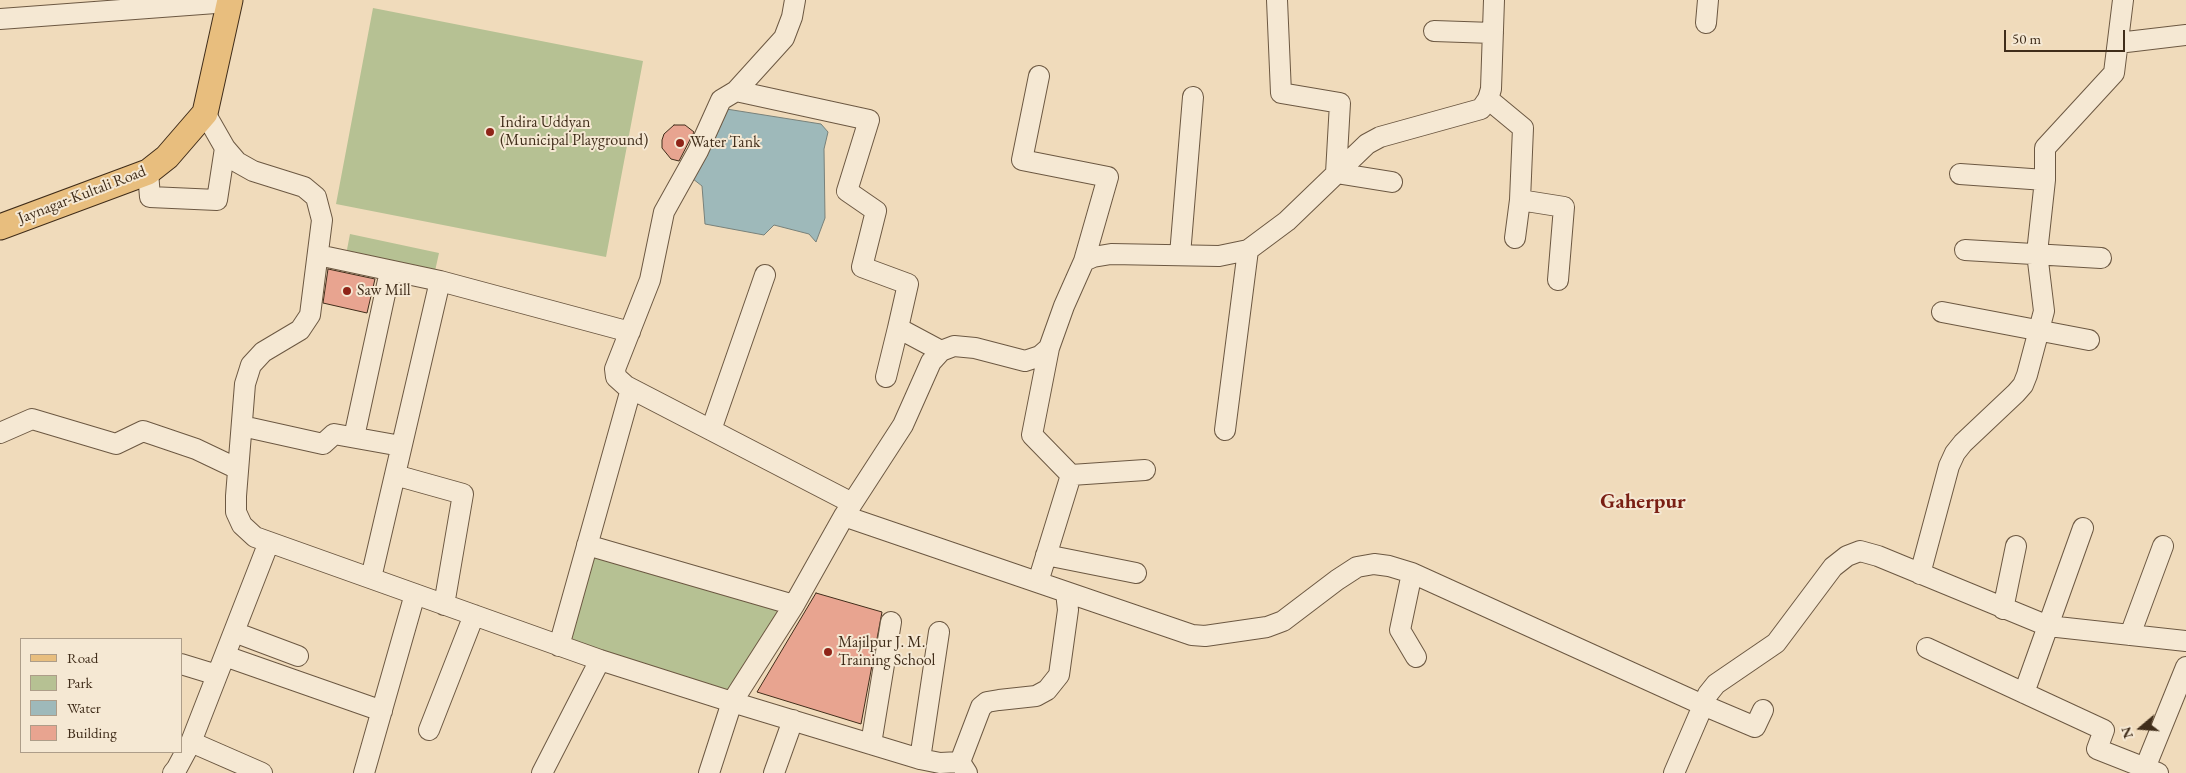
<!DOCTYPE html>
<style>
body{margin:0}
#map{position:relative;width:2186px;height:773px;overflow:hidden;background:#f0dbbb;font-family:"EB Garamond",serif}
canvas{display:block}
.legend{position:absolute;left:20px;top:638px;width:162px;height:115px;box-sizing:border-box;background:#f5e8d3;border:1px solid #ad9d89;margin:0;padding:6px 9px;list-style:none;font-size:15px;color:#402d1a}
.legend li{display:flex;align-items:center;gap:10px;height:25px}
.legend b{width:25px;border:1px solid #ad9d89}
.north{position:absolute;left:2116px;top:703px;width:50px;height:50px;-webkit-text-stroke:4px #f5e8d3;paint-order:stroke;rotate:252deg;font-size:14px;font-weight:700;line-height:20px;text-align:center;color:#402d1a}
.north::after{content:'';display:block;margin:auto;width:18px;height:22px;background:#402d1a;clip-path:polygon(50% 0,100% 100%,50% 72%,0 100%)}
.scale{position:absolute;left:2004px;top:30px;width:121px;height:22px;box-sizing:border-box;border:2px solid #402d1a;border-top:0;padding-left:6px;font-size:15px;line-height:18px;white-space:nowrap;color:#402d1a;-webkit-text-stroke:4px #f5e8d3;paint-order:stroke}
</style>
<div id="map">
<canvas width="2186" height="773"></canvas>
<ul class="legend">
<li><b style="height:6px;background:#e8be7e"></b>Road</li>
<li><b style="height:14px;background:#b6c193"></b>Park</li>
<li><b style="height:14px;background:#9eb9ba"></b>Water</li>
<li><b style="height:14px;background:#e8a490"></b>Building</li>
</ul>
<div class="north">N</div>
<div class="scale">50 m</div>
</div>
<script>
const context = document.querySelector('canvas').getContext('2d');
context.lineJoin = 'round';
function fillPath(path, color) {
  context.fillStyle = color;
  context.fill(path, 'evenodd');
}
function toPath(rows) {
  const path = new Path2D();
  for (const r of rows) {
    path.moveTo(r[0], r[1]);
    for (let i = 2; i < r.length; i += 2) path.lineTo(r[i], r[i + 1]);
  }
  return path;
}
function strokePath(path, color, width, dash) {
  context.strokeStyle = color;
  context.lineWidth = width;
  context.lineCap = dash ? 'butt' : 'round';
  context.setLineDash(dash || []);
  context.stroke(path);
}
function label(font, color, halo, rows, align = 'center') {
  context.font = font + ' "EB Garamond",serif';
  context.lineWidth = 4;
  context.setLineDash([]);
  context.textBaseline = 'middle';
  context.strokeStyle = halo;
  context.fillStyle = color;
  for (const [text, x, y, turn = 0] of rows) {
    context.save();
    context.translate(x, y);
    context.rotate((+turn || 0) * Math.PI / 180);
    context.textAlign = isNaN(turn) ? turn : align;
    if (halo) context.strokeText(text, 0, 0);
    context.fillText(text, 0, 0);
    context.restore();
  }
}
const green = toPath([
 [373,8,643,61,606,257,336,204],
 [350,234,439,253,433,280,345,260],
 [587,545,794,605,732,702,559,645]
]);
const water = toPath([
 [720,108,821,124,828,132,824,149,825,218,816,242,809,234,774,225,764,235,705,224,702,186,688,175,720,108]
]);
const building = toPath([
 [674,125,685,125,694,132,679,161,671,159,662,148,662,140,664,134,674,125],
 [328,269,375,279,367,313,323,303,328,269],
 [816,593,882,612,861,724,757,692,816,593]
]);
const minor = toPath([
 [795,0,792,17,784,38,736,91,721,100,698,151,664,212,650,280,615,369,616,377,626,386,852,503],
 [1277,0,1281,93,1340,103,1336,173,1392,182],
 [0,19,229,2],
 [1706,23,1708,0],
 [1434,31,1493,33],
 [2118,43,2186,35],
 [1039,76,1022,160,1108,177,1084,261],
 [736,91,869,120,847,191,876,211,862,267,908,284,898,328,941,351],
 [1488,99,1523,128,1520,200,1564,207,1558,280],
 [205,113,225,148,237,162,253,171,304,187,316,197,322,220,310,315,300,330,263,352,251,365,245,384,236,496,236,512,242,525,255,537,269,542,600,660,732,702,794,605,844,516,903,425,931,362,941,351,954,346,975,348,1025,361,1040,356,1049,348,1064,306,1084,261,1093,257,1111,254,1219,256,1248,250,1287,221,1367,144,1380,137,1481,109,1488,99,1491,89,1494,0],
 [148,172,150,197,217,200,225,148],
 [1960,174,2045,180],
 [1515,238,1520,200],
 [1965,250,2101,258],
 [318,255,440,281,630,332],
 [1180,255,1193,97],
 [1942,312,2089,340],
 [886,377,898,328],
 [242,426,323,444,334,434,401,446],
 [711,430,765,275],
 [1225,430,1248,250],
 [0,433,32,419,116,444,143,431,196,449,238,469],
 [354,437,390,271],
 [395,475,463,494,444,605],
 [1071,475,1145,470],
 [844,516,1192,635,1205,636,1267,627,1283,621,1337,580,1357,567,1374,564,1389,566,1412,573,1703,705,1755,727,1763,710],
 [587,545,794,605],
 [1046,555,1136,573],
 [1412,573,1400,630,1416,657],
 [1920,574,1949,466,1955,453,1963,443,2016,393,2023,385,2027,375,2044,311,2037,253,2045,180,2045,148,2114,73,2123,0],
 [371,578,440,281],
 [1038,582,1071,475,1032,435,1049,348],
 [2003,609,2016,546],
 [234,632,298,656],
 [2130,635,2163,546],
 [559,646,631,389],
 [1927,648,2104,730,2097,749,2158,773],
 [225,656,382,711],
 [181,664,217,675],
 [2024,693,2083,528],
 [429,730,474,615],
 [191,742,262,773],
 [871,744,891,622],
 [920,759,939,632],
 [960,762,981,707,987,702,999,700,1036,696,1047,690,1059,675,1068,610,1066,592],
 [173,773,177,768,191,742,269,542],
 [364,773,415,594],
 [542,773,600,660],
 [709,773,732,702,920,759,940,763,960,762,967,773],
 [774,773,793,720],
 [1674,773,1708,694,1716,684,1776,643,1833,567,1847,556,1860,551,1878,556,2048,626,2186,641],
 [2143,773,2186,667]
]);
const major = toPath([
 [0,227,148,172,167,157,205,113,230,0]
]);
const markers = [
 [490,132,5,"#8f2418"],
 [680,143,5,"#8f2418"],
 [347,291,5,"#8f2418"],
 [828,652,5,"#8f2418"]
];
const poiNames = [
 ["Indira Uddyan",500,123],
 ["(Municipal Playground)",500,141],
 ["Water Tank",690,143],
 ["Saw Mill",357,291],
 ["Majilpur J. M.",838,643],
 ["Training School",838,661]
];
const streetNames = [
 ["Jaynagar-Kultali Road",82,195,-21]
];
const districtNames = [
 ["Gaherpur",1643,502]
];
fillPath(green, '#b6c193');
fillPath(water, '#9eb9ba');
strokePath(water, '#78817a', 1);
fillPath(building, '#e8a490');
strokePath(building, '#402d1a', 1);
strokePath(minor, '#6c5842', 22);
strokePath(major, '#402d1a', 27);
strokePath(minor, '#f5e8d3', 20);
strokePath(major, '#e8be7e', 25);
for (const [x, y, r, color] of markers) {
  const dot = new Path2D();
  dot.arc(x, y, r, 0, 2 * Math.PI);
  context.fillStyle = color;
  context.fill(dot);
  strokePath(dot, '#f5e8d3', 2);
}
label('16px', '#402d1a', '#f5e8d3', poiNames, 'left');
label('16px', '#402d1a', '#f5e8d3', streetNames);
label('bold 21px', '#7a1f14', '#f5e8d3', districtNames);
</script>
